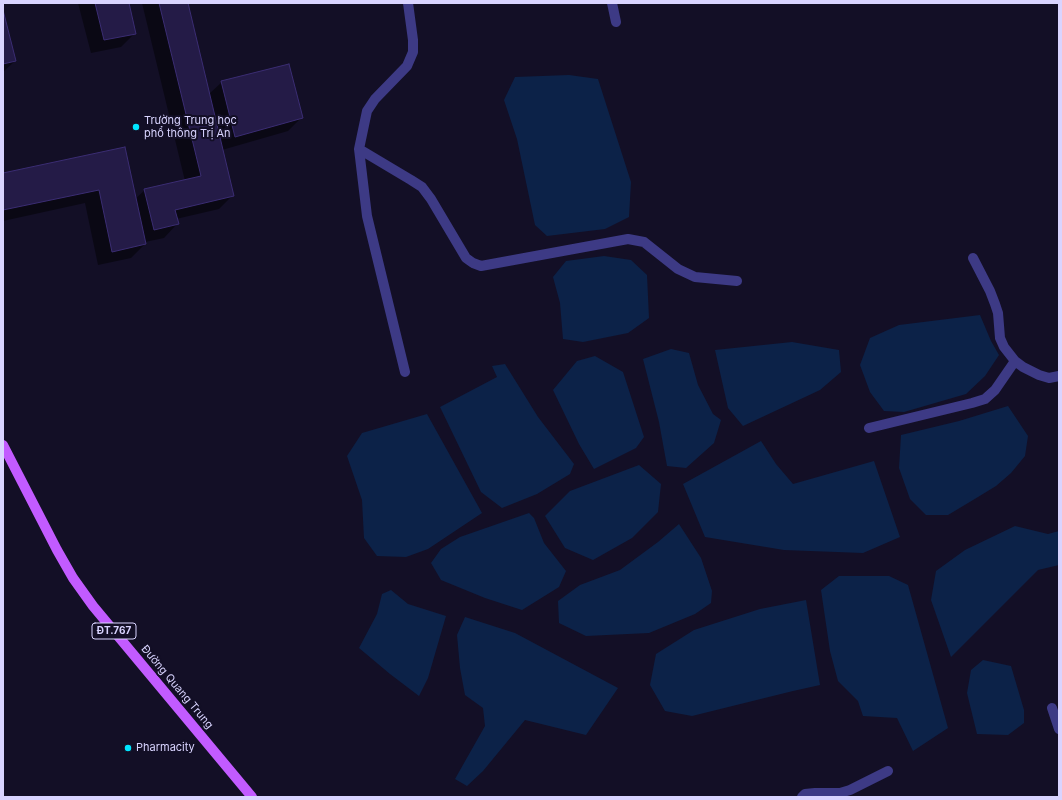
<!DOCTYPE html>
<meta charset="utf-8">
<style>
body{margin:0}
#map{position:relative;width:1062px;height:800px;overflow:hidden;background:#130f26;font-family:Inter,sans-serif}
canvas{display:block}
.frame{position:absolute;inset:0;border:4px solid #d9d4ff;pointer-events:none}
</style>
<div id="map">
<canvas width="1062" height="800"></canvas>
<div class="frame"></div>
</div>
<script>
const context = document.querySelector('canvas').getContext('2d');
context.lineJoin = 'round';
function fillPath(path, color) {
  context.fillStyle = color;
  context.fill(path, 'evenodd');
}
function toPath(rows) {
  const path = new Path2D();
  for (const r of rows) {
    path.moveTo(r[0], r[1]);
    for (let i = 2; i < r.length; i += 2) path.lineTo(r[i], r[i + 1]);
  }
  return path;
}
function strokePath(path, color, width, dash) {
  context.strokeStyle = color;
  context.lineWidth = width;
  context.lineCap = dash ? 'butt' : 'round';
  context.setLineDash(dash || []);
  context.stroke(path);
}
function label(font, color, halo, rows, align = 'center') {
  context.font = font + ' Inter,sans-serif';
  context.lineWidth = 4;
  context.setLineDash([]);
  context.textBaseline = 'middle';
  context.strokeStyle = halo;
  context.fillStyle = color;
  for (const [text, x, y, turn = 0] of rows) {
    context.save();
    context.translate(x, y);
    context.rotate((+turn || 0) * Math.PI / 180);
    context.textAlign = isNaN(turn) ? turn : align;
    if (halo) context.strokeText(text, 0, 0);
    context.fillText(text, 0, 0);
    context.restore();
  }
}
const water = toPath([
 [569,75,598,79,631,182,629,217,605,229,547,236,535,225,517,139,504,100,515,77],
 [604,256,631,260,647,275,649,318,628,333,583,342,563,339,560,303,553,277,566,261],
 [980,315,991,341,999,355,985,376,966,394,904,412,884,411,870,392,860,365,870,338,899,325],
 [792,342,839,350,841,372,820,390,743,426,728,408,715,350],
 [671,349,689,353,698,385,713,414,721,420,714,443,686,468,667,466,659,422,643,359],
 [595,356,623,372,644,437,636,448,594,469,579,444,553,390,577,361],
 [505,364,538,417,574,464,570,474,537,494,502,508,481,492,440,407,497,377,492,366],
 [1008,406,1028,436,1025,456,1011,473,996,486,978,497,948,515,926,515,910,499,899,468,901,435,959,421],
 [427,414,482,513,428,549,406,557,377,556,364,538,362,500,347,456,362,433],
 [761,441,776,464,793,484,874,461,900,537,863,553,784,550,705,537,683,484],
 [639,465,661,484,658,512,632,538,593,560,565,548,545,516,570,491],
 [529,513,534,518,544,543,566,571,559,587,522,610,485,598,441,580,431,563,441,549,460,537],
 [679,524,701,558,712,591,711,603,695,614,649,633,586,636,559,623,558,601,580,585,620,570,658,542],
 [1015,526,1048,534,1059,531,1059,565,1038,570,951,657,931,600,936,571,965,550],
 [839,576,889,576,908,585,948,728,913,751,897,718,863,716,858,701,838,681,830,651,821,590],
 [391,590,408,604,446,616,428,678,419,696,390,674,359,648,377,614,382,594],
 [806,600,820,685,793,691,692,716,665,711,650,685,656,654,694,630,760,609],
 [465,617,515,633,618,688,586,735,525,720,483,771,467,786,455,779,485,726,483,708,465,695,460,668,457,635],
 [983,660,1011,666,1024,710,1024,723,1008,735,977,734,967,693,971,670]
]);
const shadow = toPath([
 [78,3,128,3,135,33,121,47,91,53],
 [142,3,187,3,209,94,222,82,302,117,288,131,222,150,233,195,219,209,176,219,177,224,164,238,145,242,145,244,131,258,98,265,85,203,3,221,3,174,124,148,135,199,145,190,185,181],
 [3,14,15,61,3,72]
]);
const building = toPath([
 [95,3,129,3,136,34,104,40,95,3],
 [159,3,188,3,234,196,175,210,179,224,154,230,144,189,201,176,159,3],
 [3,10,16,61,3,64,3,10],
 [289,64,303,118,235,137,221,81,289,64],
 [125,147,146,244,112,252,99,190,3,210,3,173,125,147]
]);
const minor = toPath([
 [612,3,616,22],
 [359,149,411,180,422,187,431,199,466,258,473,263,481,266,628,239,644,242,678,269,695,277,737,281],
 [973,258,990,291,995,304,998,313,1000,338,1004,347,1015,361,1023,367,1039,375,1049,378,1059,376],
 [405,372,367,216,359,149,367,111,375,99,407,66,413,52,413,40,408,3],
 [869,428,972,403,985,399,995,390,1015,361],
 [1052,708,1059,729],
 [802,797,805,794,815,793,840,793,850,790,888,771]
]);
const primary = toPath([
 [3,445,57,550,73,578,93,606,252,797]
]);
const markers = [
 [136,127,4,"#00e5ff"],
 [128,748,4,"#00e5ff"]
];
const shields = [
 [114,631,44]
];
const shieldNames = [
 ["ĐT.767",114,631]
];
const poiNames = [
 ["Trường Trung học",144,121],
 ["phổ thông Trị An",144,134],
 ["Pharmacity",136,748]
];
const streetNames = [
 ["Đường Quang Trung",177,687,50]
];
fillPath(water, '#0c2248');
fillPath(shadow, '#0007');
fillPath(building, '#241b47');
strokePath(building, '#3b2d73', 1);
strokePath(minor, '#3d3a85', 10);
strokePath(primary, '#c25bff', 10);
for (const [x, y, r, color] of markers) {
  const dot = new Path2D();
  dot.arc(x, y, r, 0, 2 * Math.PI);
  context.fillStyle = color;
  context.fill(dot);
  strokePath(dot, '#130f26', 1.5);
}
for (const [x, y, w] of shields) {
  const box = new Path2D();
  box.roundRect(x - w / 2, y - 8, w, 16, 3);
  context.fillStyle = '#130f26';
  context.fill(box);
  strokePath(box, '#d9d4ff', 1);
}
label('bold 10px', '#d9d4ff', null, shieldNames);
label('11px', '#d9d4ff', '#130f26', poiNames, 'left');
label('11px', '#d9d4ff', '#130f26', streetNames);
</script>
